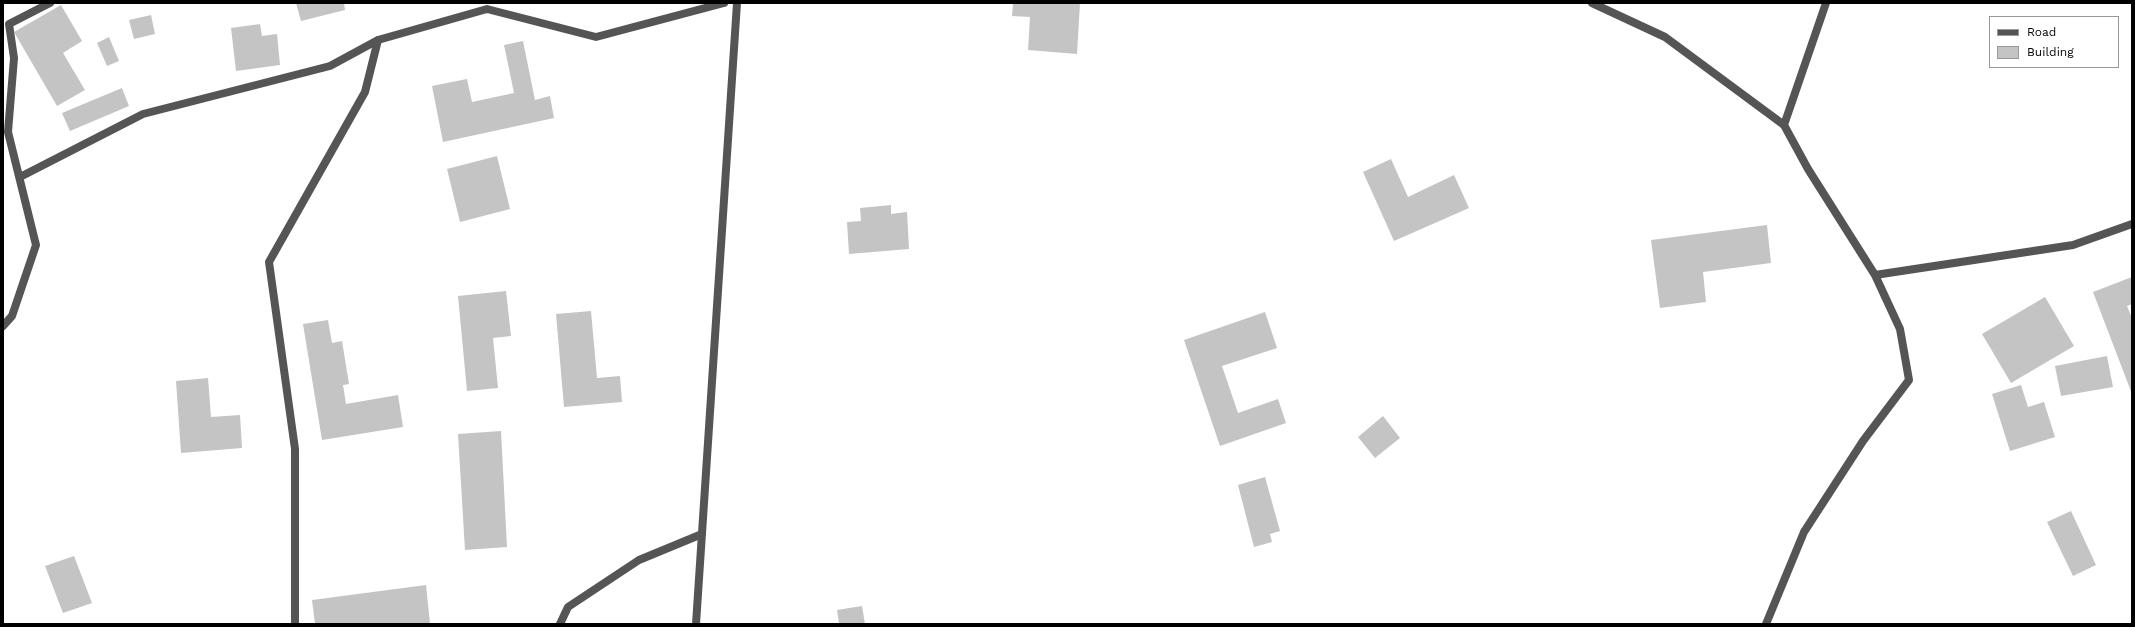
<!DOCTYPE html>
<style>
body{margin:0}
#map{position:relative;width:2135px;height:627px;overflow:hidden;background:#fff;font-family:"Work Sans",sans-serif}
canvas{display:block}
.frame{position:absolute;inset:0;border:4px solid #000;pointer-events:none}
.legend{position:absolute;left:1989px;top:16px;width:130px;height:52px;box-sizing:border-box;background:#fff;border:1px solid #999;margin:0;padding:5px 7px;list-style:none;font-size:12px;color:#000}
.legend li{display:flex;align-items:center;gap:8px;height:20px}
.legend b{width:20px;border:1px solid #999}
</style>
<div id="map">
<canvas width="2135" height="627"></canvas>
<div class="frame"></div>
<ul class="legend">
<li><b style="height:5px;background:#555"></b>Road</li>
<li><b style="height:11px;background:#c4c4c4"></b>Building</li>
</ul>
</div>
<script>
const context = document.querySelector('canvas').getContext('2d');
context.lineJoin = 'round';
function fillPath(path, color) {
  context.fillStyle = color;
  context.fill(path, 'evenodd');
}
function toPath(rows) {
  const path = new Path2D();
  for (const r of rows) {
    path.moveTo(r[0], r[1]);
    for (let i = 2; i < r.length; i += 2) path.lineTo(r[i], r[i + 1]);
  }
  return path;
}
function strokePath(path, color, width, dash) {
  context.strokeStyle = color;
  context.lineWidth = width;
  context.lineCap = dash ? 'butt' : 'round';
  context.setLineDash(dash || []);
  context.stroke(path);
}
const building = toPath([
 [296,3,344,3,345,10,301,21],
 [1013,3,1080,3,1077,54,1028,50,1030,17,1012,16],
 [61,5,82,41,63,53,85,90,57,106,14,32],
 [151,15,155,34,134,39,129,20],
 [260,24,262,36,277,34,280,65,236,71,231,28],
 [109,37,119,61,107,66,97,43],
 [523,41,535,100,550,96,554,118,443,142,432,86,467,79,472,102,514,93,504,45],
 [122,88,129,106,70,131,62,113],
 [497,156,510,209,460,222,447,169],
 [1391,159,1408,197,1454,175,1469,208,1394,241,1363,172],
 [891,205,891,214,907,212,909,249,849,254,847,222,861,221,860,208],
 [1767,225,1771,263,1703,272,1706,302,1660,308,1651,240],
 [2132,277,2132,304,2127,306,2132,318,2132,394,2093,292],
 [506,291,511,336,493,338,498,388,467,391,458,296],
 [2045,297,2074,346,2011,383,1982,334],
 [591,311,597,378,620,376,622,402,564,407,556,314],
 [1265,312,1277,348,1222,366,1238,413,1278,399,1286,423,1220,446,1184,340],
 [328,320,332,343,342,341,349,384,343,385,346,404,398,395,403,427,322,440,303,324],
 [2107,356,2113,387,2061,396,2055,366],
 [208,378,211,417,240,415,242,448,181,453,176,381],
 [2021,385,2028,407,2044,402,2055,437,2010,451,1992,394],
 [1383,416,1400,438,1375,458,1358,437],
 [501,431,507,547,465,550,458,434],
 [1265,477,1280,531,1270,534,1272,542,1254,547,1238,485],
 [2071,511,2096,565,2073,576,2047,522],
 [74,556,92,603,63,613,45,566],
 [426,585,430,624,315,624,312,600],
 [862,606,865,624,839,624,837,610]
]);
const street = toPath([
 [1592,3,1665,37,1784,125,1808,169,1875,275,1900,329,1909,380,1863,441,1804,532,1766,624],
 [1784,125,1826,3],
 [20,177,143,114,330,66,378,40,487,9,596,37,724,3],
 [1875,275,2073,245,2132,224],
 [3,326,12,316,36,245,8,132,14,58,9,24,50,3],
 [295,624,295,449,269,262,365,92,378,40],
 [560,624,568,607,639,560,702,534],
 [696,624,737,3]
]);
fillPath(building, '#c4c4c4');
strokePath(street, '#555', 8);
</script>
